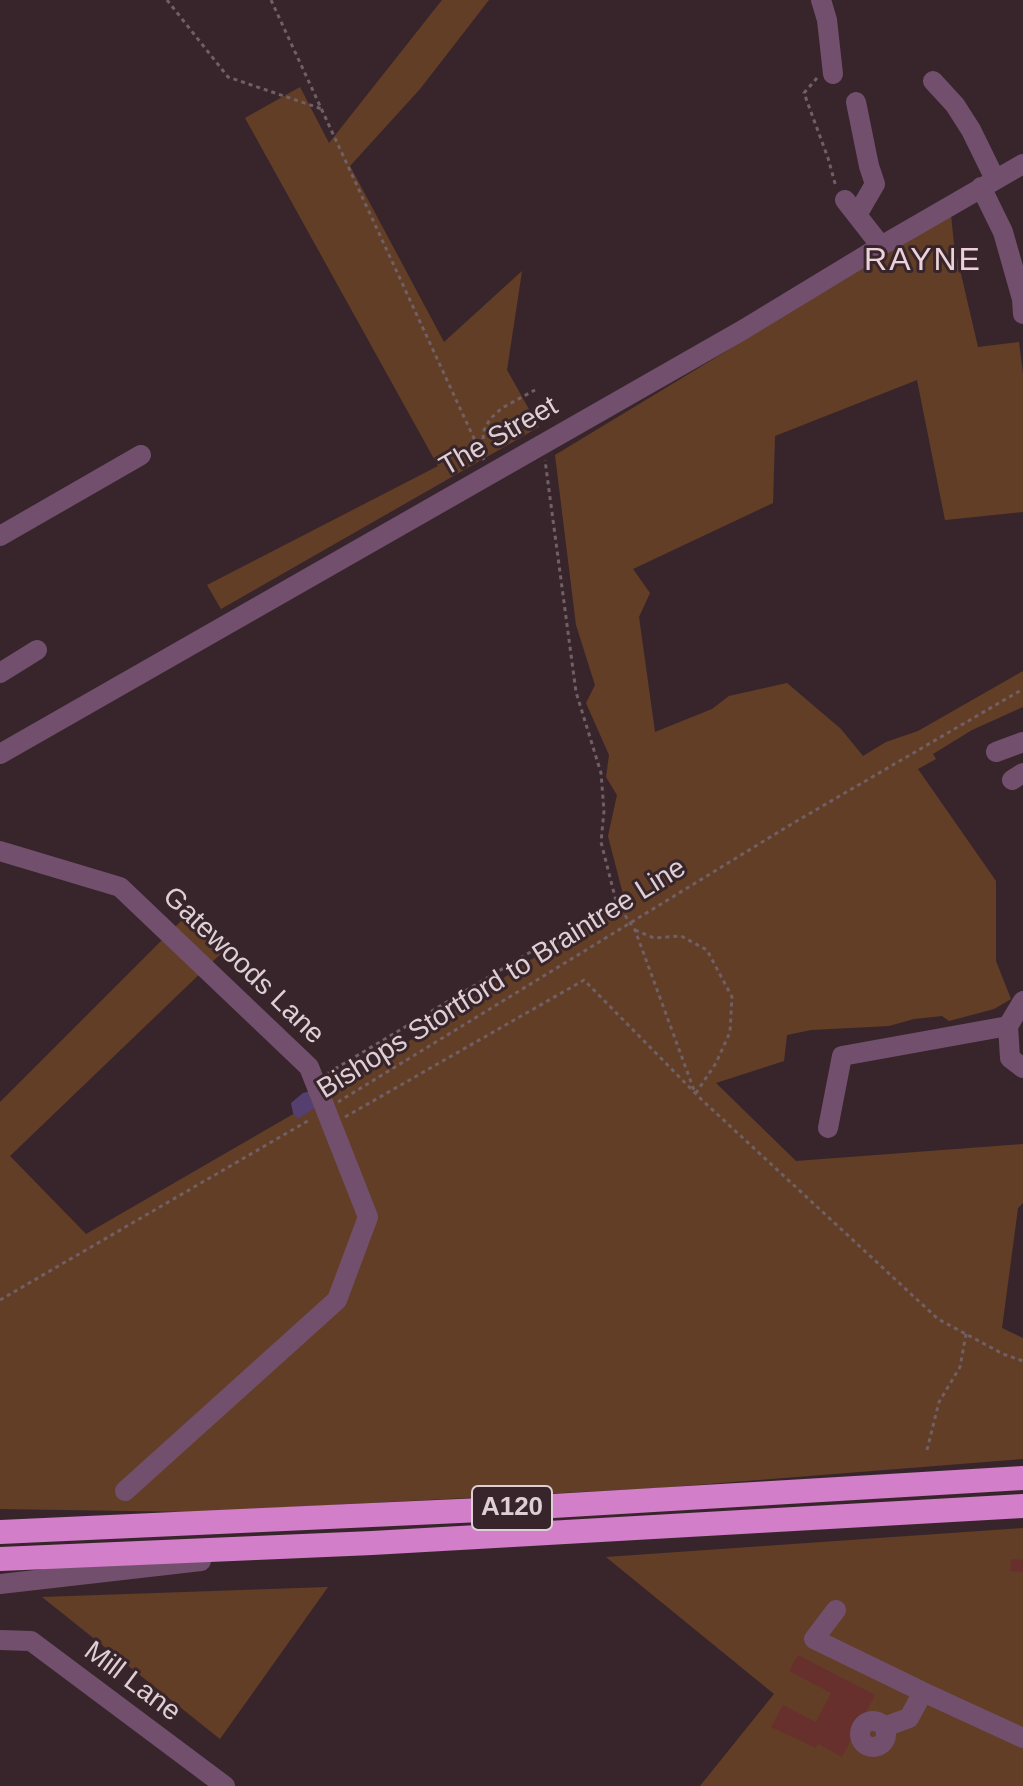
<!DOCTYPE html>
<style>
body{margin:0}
canvas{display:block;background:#38252b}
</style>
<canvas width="1023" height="1786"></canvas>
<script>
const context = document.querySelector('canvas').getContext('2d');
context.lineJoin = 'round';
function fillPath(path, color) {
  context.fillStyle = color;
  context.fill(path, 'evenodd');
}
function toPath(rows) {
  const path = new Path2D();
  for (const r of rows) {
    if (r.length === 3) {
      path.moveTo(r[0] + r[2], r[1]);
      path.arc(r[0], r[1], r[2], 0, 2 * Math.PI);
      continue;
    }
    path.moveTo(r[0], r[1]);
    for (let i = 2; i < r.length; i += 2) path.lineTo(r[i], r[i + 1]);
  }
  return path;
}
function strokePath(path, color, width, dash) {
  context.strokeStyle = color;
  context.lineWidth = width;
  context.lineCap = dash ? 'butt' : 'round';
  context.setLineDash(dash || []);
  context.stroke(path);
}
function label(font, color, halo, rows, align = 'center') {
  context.font = font + ' Arial,sans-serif';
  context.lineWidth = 6;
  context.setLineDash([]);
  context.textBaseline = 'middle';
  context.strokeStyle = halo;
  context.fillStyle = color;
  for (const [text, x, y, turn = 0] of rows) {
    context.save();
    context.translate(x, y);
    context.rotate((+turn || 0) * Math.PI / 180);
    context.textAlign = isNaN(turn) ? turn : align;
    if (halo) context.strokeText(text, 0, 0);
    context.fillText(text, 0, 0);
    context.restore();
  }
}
const green = toPath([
 [442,0,489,0,420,89,350,166,444,342,522,271,507,370,539,427,221,609,207,585,438,466,245,118,300,87,329,143],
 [951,215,954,244,978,347,1019,342,1023,374,1023,512,945,520,917,380,775,436,773,503,633,569,650,593,639,617,655,732,712,709,729,696,787,683,841,729,863,756,886,742,918,731,1023,671,1023,707,972,730,933,754,936,759,918,769,996,881,996,961,1011,999,994,1009,949,1021,942,1016,914,1019,889,1026,811,1030,787,1035,784,1061,716,1083,796,1161,1023,1144,1023,1203,1018,1208,1002,1328,1023,1338,1023,1459,658,1488,195,1512,0,1509,0,1102,192,910,232,943,10,1156,86,1234,340,1087,547,949,625,902,608,836,617,795,606,777,609,755,586,703,595,685,576,625,555,455],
 [1023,1528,1023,1786,700,1786,774,1694,606,1557],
 [328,1587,220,1739,42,1597]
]);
const water = toPath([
 [311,1091,320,1105,298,1119,293,1113,291,1103,303,1093]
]);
const building = toPath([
 [1011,1559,1023,1560,1023,1572,1010,1571],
 [798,1655,875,1695,842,1757,818,1744,816,1748,771,1727,783,1705,816,1722,831,1693,789,1671]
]);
const path = toPath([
 [167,0,228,77,322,109],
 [271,0,484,460],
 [817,78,804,93,828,158,836,187],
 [484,455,483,432,490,419,502,408,535,390],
 [616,902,635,930,694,1090],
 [635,930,654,938,681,936,707,950,732,997,730,1032,716,1063,696,1093],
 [328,1073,616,901,601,842,604,811,601,773,576,692,545,460],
 [338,1102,790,825,1023,689],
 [345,1117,584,980,702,1100,938,1319,1003,1354,1023,1361],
 [0,1300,311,1119],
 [927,1450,939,1402,960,1367,966,1334]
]);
const minor = toPath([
 [821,0,827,20,833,74],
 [933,81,955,105,971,130,995,179],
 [856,102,869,166,875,184,857,215],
 [981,187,1003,232,1022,299,1023,314],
 [845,200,881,246],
 [0,536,141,455],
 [0,673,37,650],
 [996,752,1023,742],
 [0,754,741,331,881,246,1023,164],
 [1012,780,1023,773],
 [0,851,120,887,309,1067,368,1217,337,1300,125,1491],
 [1023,1001,1008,1026,1010,1058,1023,1068],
 [828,1128,842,1056,1008,1026],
 [0,1584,201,1561],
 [836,1610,814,1639,923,1692],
 [0,1640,31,1641,225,1786],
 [873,1734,13],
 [884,1727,909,1718,923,1692,1023,1738]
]);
const highway = toPath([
 [0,1532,503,1509,1023,1478],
 [0,1559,372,1543,1023,1506]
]);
const shields = [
 [512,1508,80]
];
const shieldNames = [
 ["A120",512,1508]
];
const streetNames = [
 ["The Street",499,437,-30],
 ["Gatewoods Lane",243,966,44],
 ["Bishops Stortford to Braintree Line",502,979,-32],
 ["Mill Lane",132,1682,37]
];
const quarterNames = [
 ["RAYNE",923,261]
];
fillPath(green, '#633e26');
fillPath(water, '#543f6e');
fillPath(building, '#67302c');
strokePath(path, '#705f64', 3, [4, 4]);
strokePath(minor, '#72506d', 20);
strokePath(highway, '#d27ec8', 24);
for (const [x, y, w] of shields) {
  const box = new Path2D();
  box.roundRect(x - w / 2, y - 22, w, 44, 6);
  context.fillStyle = '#38252b';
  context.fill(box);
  strokePath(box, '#ddcfd3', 2);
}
label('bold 26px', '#ddcfd3', null, shieldNames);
label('28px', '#ddcfd3', '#38252b', streetNames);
context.letterSpacing = '2px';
label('32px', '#ecd1d9', '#38252b', quarterNames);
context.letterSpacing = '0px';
</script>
